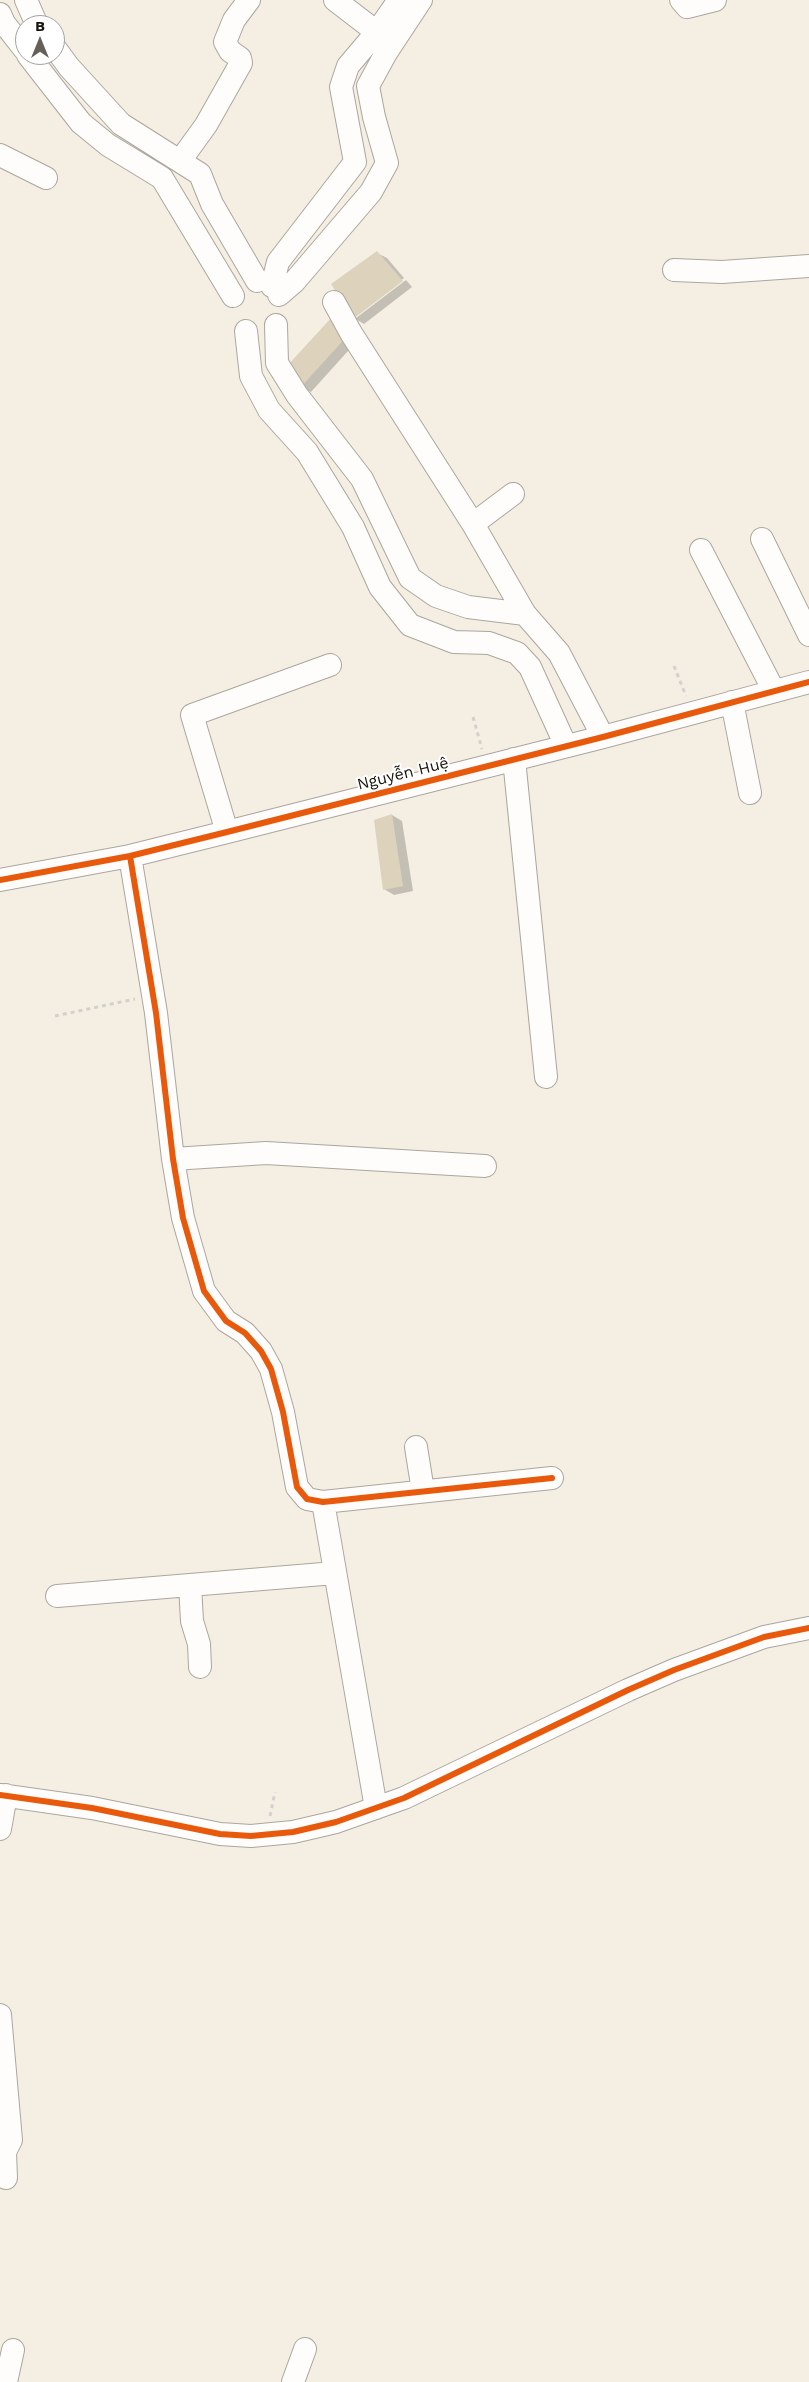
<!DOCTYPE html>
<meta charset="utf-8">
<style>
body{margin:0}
#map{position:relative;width:809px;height:2382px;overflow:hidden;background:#f5efe3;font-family:"Work Sans",sans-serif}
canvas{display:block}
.north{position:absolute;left:15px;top:15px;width:50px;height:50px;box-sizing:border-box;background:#fff;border:1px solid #a3a19e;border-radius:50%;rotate:0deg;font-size:14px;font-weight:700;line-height:20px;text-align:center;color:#19150d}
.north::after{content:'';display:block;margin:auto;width:18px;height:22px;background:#666158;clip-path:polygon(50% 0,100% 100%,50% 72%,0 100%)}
</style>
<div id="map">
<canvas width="809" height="2382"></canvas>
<div class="north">B</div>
</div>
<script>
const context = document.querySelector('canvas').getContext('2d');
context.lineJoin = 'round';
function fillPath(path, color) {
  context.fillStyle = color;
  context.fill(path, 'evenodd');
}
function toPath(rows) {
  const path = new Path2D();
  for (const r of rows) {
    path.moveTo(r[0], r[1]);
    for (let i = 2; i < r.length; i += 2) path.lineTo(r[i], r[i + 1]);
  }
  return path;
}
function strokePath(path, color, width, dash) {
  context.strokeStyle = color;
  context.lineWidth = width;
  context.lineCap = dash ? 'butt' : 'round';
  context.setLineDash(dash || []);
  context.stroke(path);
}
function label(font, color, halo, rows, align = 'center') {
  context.font = font + ' "Work Sans",sans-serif';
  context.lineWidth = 4;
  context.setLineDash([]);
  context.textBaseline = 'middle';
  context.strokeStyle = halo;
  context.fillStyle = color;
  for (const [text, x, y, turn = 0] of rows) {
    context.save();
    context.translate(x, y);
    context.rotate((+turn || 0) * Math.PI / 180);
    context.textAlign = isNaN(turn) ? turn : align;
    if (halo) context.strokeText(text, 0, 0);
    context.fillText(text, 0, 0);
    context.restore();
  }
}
const shadow = toPath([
 [377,253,387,258,404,278,356,315,356,318,406,280,412,287,364,324,354,318],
 [342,324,357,341,311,392,301,387],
 [392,815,402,821,413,891,394,895,384,889]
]);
const building = toPath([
 [377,251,403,281,353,319,331,284],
 [332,317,348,335,300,388,287,366],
 [392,814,403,886,383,890,374,820]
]);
const path = toPath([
 [674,666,686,696],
 [473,717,482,749],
 [55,1016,135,999],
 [270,1816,275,1792]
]);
const minor = toPath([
 [26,0,37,25],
 [335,0,387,40],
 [681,0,687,7,715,0],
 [0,14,4,23,25,50],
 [55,48,69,67,121,124,200,174,212,204,257,281],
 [28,55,81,123,108,145,162,178,233,296],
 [0,155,46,178],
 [180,161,206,125,241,63,240,58,230,51,225,42,234,20,249,0],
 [674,270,722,272,809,266],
 [272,286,278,262,355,162,341,87,348,66,376,33,399,0],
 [279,295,294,282,371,192,387,163,374,117,368,86,386,53,421,0],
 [334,302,351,333,473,524,525,614],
 [276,325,277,363,297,395,362,479,410,578,436,596,468,607,525,614,559,653,603,737],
 [246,331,251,376,269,410,307,452,353,527,380,587,410,625,454,642,489,643,517,653,530,667,566,746],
 [473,524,513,494],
 [762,539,809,635],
 [701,550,774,691],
 [732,702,750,793],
 [514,759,546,1077],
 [227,832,192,715,330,665],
 [130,856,156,1013,173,1159,183,1218,204,1291,226,1321,245,1333,261,1351,271,1369,283,1412,297,1487,307,1499,323,1502,552,1478],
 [0,880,130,856,227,832,603,737,809,682],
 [173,1159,266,1153,485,1166],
 [416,1447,423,1491],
 [323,1502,376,1808],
 [190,1585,192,1621,199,1644,200,1667],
 [57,1596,335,1573],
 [0,1795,92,1808,220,1834,251,1836,293,1832,336,1822,404,1798,628,1690,674,1670,764,1637,809,1628],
 [0,1829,6,1795],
 [0,2015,11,2140,5,2152,6,2178],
 [6,2382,13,2350],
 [293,2382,305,2349]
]);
const cycleway = toPath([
 [130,856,156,1013,173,1159,183,1218,204,1291,226,1321,245,1333,261,1351,271,1369,283,1412,297,1487,307,1499,323,1502,552,1478],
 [0,880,130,856,227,832,603,737,809,682],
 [0,1795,92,1808,220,1834,251,1836,293,1832,336,1822,404,1798,628,1690,674,1670,764,1637,809,1628]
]);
const streetNames = [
 ["Nguyễn Huệ",403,774,-14]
];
fillPath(shadow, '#0003');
fillPath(building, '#ddd2bb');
strokePath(minor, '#aba69e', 24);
strokePath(path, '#d3d1ce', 3, [4, 4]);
strokePath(minor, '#fefdfb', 22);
strokePath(cycleway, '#e8590c', 6);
label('16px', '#19150d', '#fff', streetNames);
</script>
